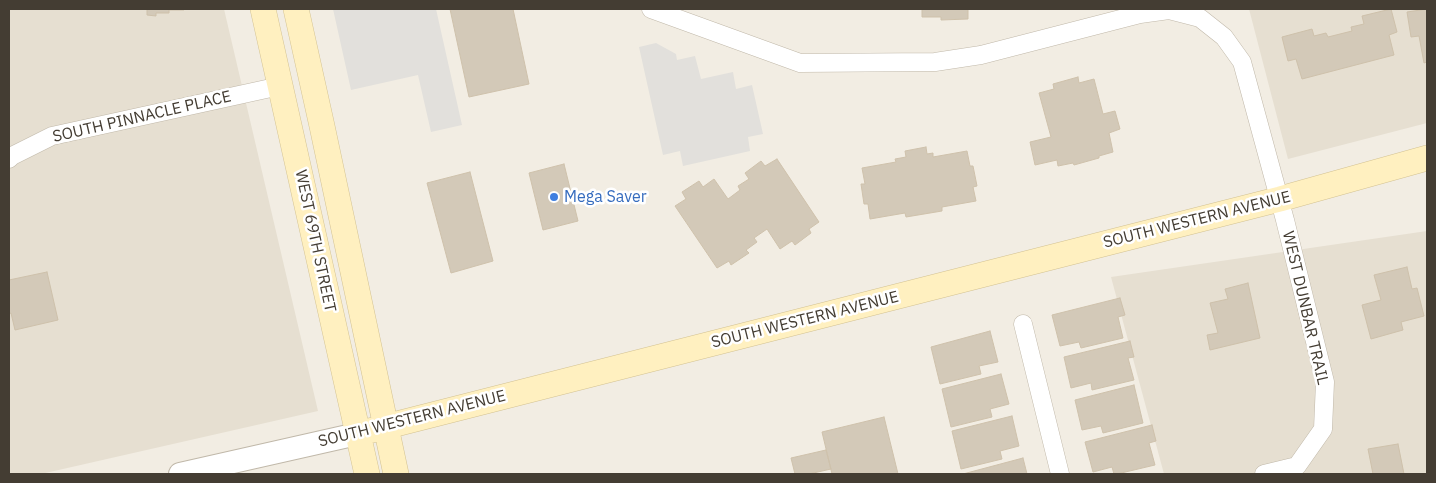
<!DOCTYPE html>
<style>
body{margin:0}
#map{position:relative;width:1436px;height:483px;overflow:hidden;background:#f2ede3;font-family:"IBM Plex Sans",sans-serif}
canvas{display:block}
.frame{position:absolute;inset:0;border:10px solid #443d33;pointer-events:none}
</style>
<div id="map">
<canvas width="1436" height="483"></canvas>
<div class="frame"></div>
</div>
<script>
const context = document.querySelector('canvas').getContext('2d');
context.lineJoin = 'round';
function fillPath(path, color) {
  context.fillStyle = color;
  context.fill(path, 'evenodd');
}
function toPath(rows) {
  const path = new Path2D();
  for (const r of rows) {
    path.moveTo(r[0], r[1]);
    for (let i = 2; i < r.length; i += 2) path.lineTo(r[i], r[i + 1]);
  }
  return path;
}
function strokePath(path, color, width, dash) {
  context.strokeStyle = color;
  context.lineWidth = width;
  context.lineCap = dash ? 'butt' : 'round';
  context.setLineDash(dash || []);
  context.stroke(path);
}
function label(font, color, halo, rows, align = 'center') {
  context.font = font + ' "IBM Plex Sans",sans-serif';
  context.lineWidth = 5;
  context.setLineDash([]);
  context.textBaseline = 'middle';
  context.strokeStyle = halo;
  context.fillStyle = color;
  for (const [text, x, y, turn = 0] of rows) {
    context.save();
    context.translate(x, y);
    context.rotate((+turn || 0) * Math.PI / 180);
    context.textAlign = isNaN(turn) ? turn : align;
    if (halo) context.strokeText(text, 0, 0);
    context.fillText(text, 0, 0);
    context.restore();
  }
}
const residential = toPath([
 [9,9,224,9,318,411,41,474,9,474],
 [1249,9,1427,9,1427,123,1288,159],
 [1427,231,1427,474,1164,474,1111,277]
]);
const parking = toPath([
 [333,9,436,9,462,125,431,132,418,75,351,90],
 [656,43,676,54,677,60,695,56,701,79,733,72,736,89,752,85,763,134,748,137,750,151,683,166,680,151,663,155,639,47]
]);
const building = toPath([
 [147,9,184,9,184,10,169,10,169,13,156,13,156,16,147,15,147,9],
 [450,9,513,9,529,84,469,97,450,9],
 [922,9,968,9,968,19,941,20,941,17,922,17,922,9],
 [1391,9,1397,32,1389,35,1394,55,1302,79,1296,59,1288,61,1282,37,1312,29,1314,36,1326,33,1328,37,1352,31,1351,27,1364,24,1362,16,1391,9],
 [1427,9,1427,62,1424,63,1419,36,1411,37,1407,12,1427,9],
 [1078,77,1079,83,1094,79,1103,114,1115,111,1120,129,1109,133,1113,152,1099,156,1099,158,1074,165,1073,163,1058,166,1057,160,1035,165,1030,142,1051,137,1039,93,1054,89,1053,84,1078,77],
 [926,147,927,154,933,153,933,157,967,151,970,166,973,166,977,186,973,187,976,201,942,207,942,211,906,217,905,213,870,219,868,204,864,204,861,184,865,184,862,168,896,162,895,159,906,157,905,151,926,147],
 [777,159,819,222,809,229,811,233,795,245,792,241,780,249,767,229,754,238,757,242,746,250,749,253,731,265,729,261,717,268,675,206,686,199,682,192,699,181,703,187,714,179,728,199,740,190,738,186,749,179,745,173,761,161,765,166,777,159],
 [564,164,578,221,543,230,529,173,564,164],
 [470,172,493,261,451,273,427,183,470,172],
 [1407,267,1412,289,1417,288,1424,316,1401,322,1403,330,1371,339,1362,305,1381,300,1374,275,1407,267],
 [47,272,58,320,15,330,11,313,9,314,9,280,47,272],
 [1248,283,1260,338,1210,350,1207,335,1218,333,1210,303,1228,299,1225,289,1248,283],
 [1120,298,1125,315,1118,317,1123,338,1081,348,1079,342,1060,346,1052,315,1120,298],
 [990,331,998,362,979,366,981,374,940,384,931,347,990,331],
 [1130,341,1134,357,1128,358,1134,380,1092,390,1091,383,1071,388,1064,357,1130,341],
 [1001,374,1009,404,990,409,992,417,951,427,942,389,1001,374],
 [1134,385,1143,423,1103,433,1101,426,1082,430,1075,400,1134,385],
 [1012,416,1019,446,1000,451,1002,459,961,469,952,431,1012,416],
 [884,417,898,474,832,474,822,432,884,417],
 [1152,425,1156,441,1149,443,1155,465,1117,474,1114,474,1112,467,1093,472,1085,442,1152,425],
 [1398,444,1404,474,1373,474,1368,449,1398,444],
 [826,450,831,469,809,474,795,474,791,458,826,450],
 [1023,458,1027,474,963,474,1023,458]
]);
const minor = toPath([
 [651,9,800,63,935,62,981,55,1140,14,1169,10,1200,18,1224,37,1242,62,1285,220,1325,382,1323,429,1297,466,1264,474],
 [9,159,12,156,52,136,280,86],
 [1023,324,1060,474]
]);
const tertiary = toPath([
 [180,474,357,434]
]);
const secondary = toPath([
 [263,9,367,474],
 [296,9,322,126,396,474],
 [357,434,1280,199,1427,158]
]);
const markers = [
 [554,197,5,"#3f7fe0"]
];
const streetNames = [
 ["SOUTH PINNACLE PLACE",142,117,-13],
 ["SOUTH WESTERN AVENUE",1197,220,-14],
 ["WEST 69TH STREET",315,241,78],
 ["WEST DUNBAR TRAIL",1305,308,77],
 ["SOUTH WESTERN AVENUE",805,320,-14],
 ["SOUTH WESTERN AVENUE",412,419,-14]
];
const shopNames = [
 ["Mega Saver",564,197]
];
fillPath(residential, '#e6dfd1');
fillPath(parking, '#e2e0dc');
fillPath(building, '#d3c9b8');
strokePath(building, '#cec1ab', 1);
strokePath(minor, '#c0b8a9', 19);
strokePath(tertiary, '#c0b8a9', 24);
strokePath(secondary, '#d3c292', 26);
strokePath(minor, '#fff', 18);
strokePath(tertiary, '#fff', 22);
strokePath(secondary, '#fff0c0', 25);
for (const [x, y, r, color] of markers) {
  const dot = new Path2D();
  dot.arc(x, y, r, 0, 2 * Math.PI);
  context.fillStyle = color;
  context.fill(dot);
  strokePath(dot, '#fff', 2);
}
label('16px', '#443d33', '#fff', streetNames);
label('16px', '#366cbe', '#fff', shopNames, 'left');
</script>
